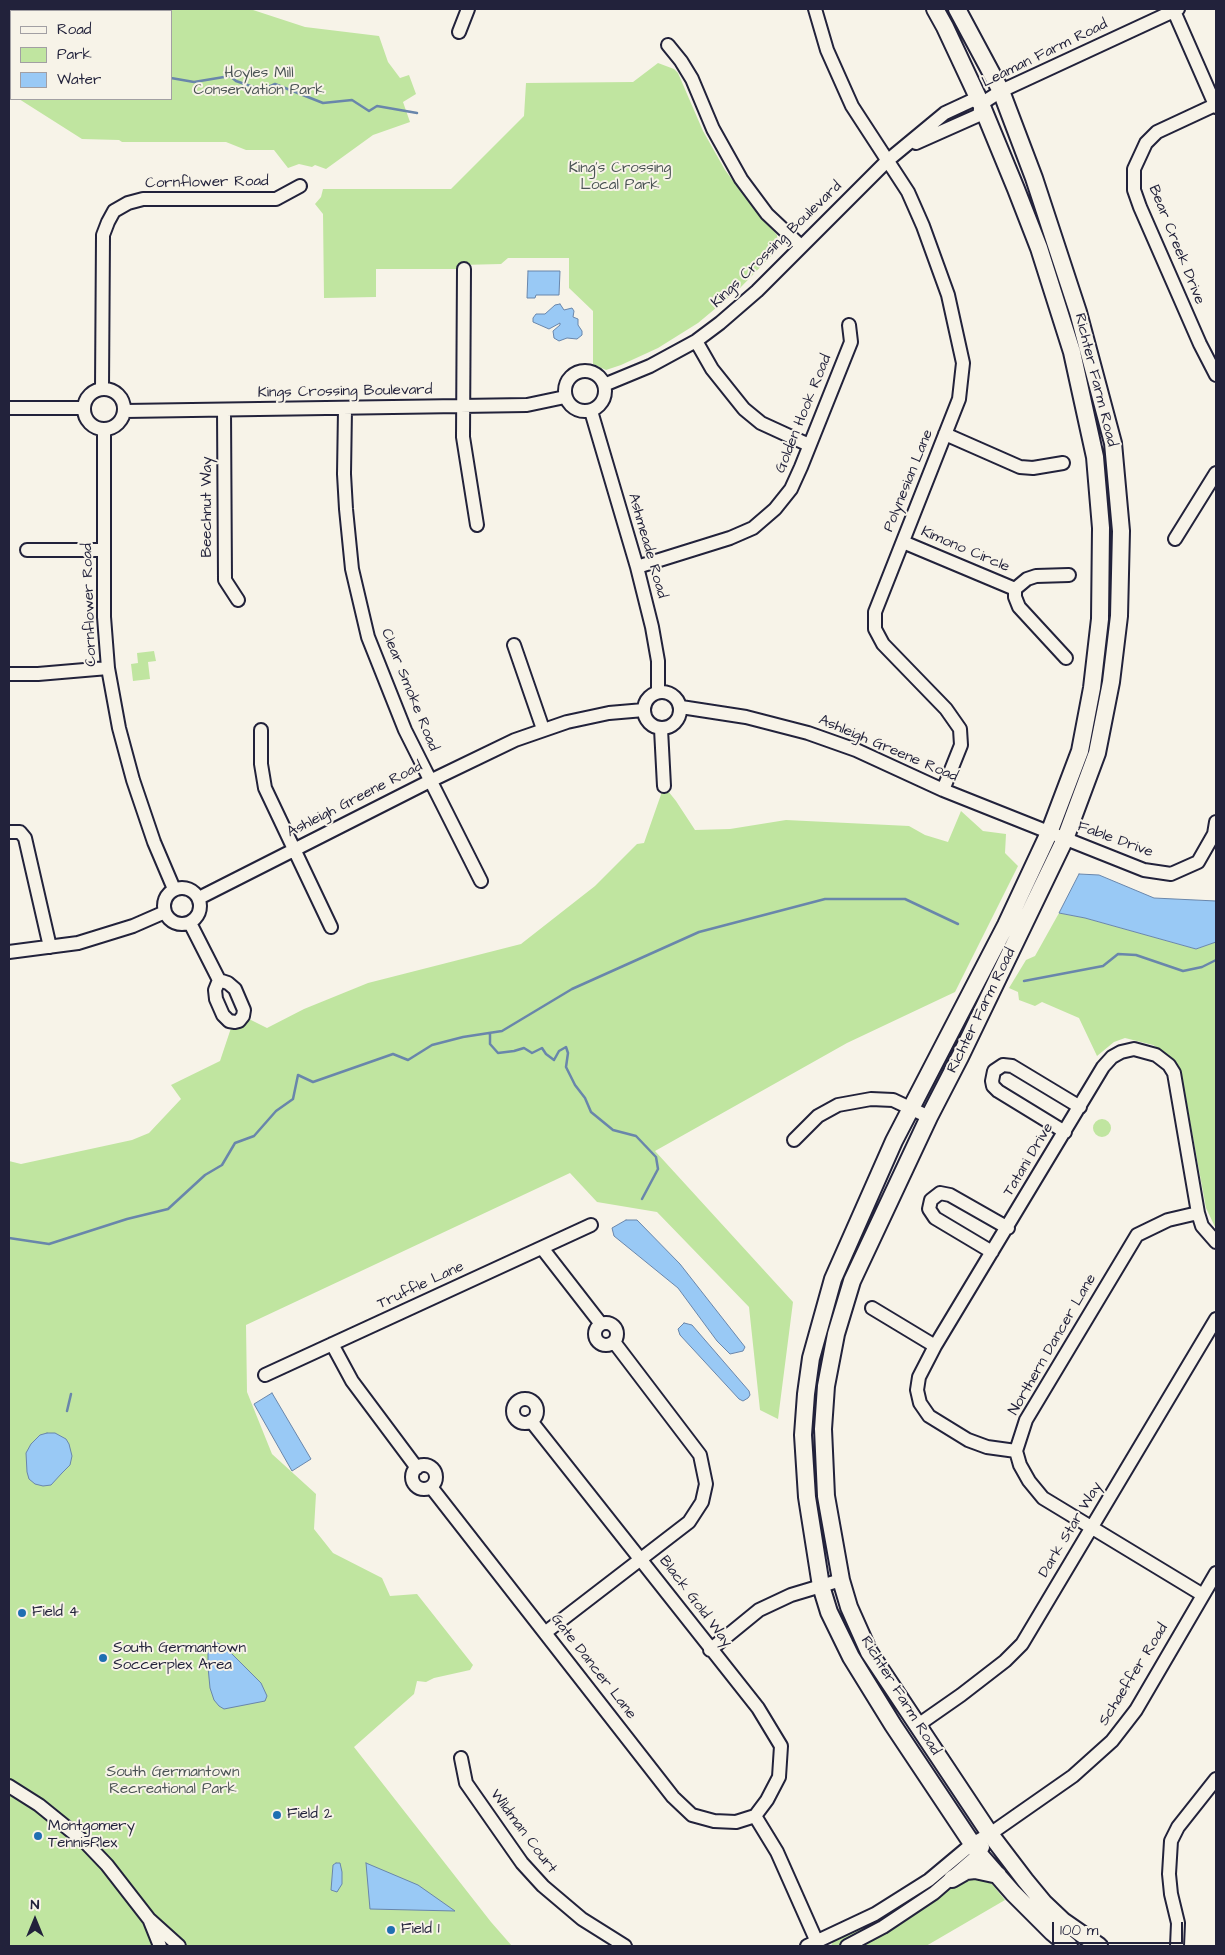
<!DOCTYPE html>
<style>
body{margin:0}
#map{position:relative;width:1225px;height:1955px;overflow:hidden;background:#f7f3e8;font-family:"Architects Daughter",sans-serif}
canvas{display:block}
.frame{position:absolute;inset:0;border:10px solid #22223b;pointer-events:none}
.legend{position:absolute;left:10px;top:10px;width:162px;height:90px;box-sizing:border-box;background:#f7f3e8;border:1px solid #a29fa3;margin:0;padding:6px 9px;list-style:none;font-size:15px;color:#22223b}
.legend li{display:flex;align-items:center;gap:10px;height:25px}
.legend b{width:25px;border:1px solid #a29fa3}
.north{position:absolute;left:10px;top:1895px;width:50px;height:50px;-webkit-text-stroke:4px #f7f3e8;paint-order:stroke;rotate:0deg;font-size:14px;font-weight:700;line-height:20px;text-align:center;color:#22223b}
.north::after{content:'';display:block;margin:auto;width:18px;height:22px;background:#22223b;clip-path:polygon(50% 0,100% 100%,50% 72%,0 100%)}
.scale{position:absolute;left:1052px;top:1922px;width:131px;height:22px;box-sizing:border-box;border:2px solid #22223b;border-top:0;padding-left:6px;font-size:15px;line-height:18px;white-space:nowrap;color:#22223b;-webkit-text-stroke:4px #f7f3e8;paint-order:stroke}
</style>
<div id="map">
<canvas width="1225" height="1955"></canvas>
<div class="frame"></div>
<ul class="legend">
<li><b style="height:6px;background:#f7f3e8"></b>Road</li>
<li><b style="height:14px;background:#c0e5a0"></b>Park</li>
<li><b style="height:14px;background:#99c9f5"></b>Water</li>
</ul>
<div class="north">N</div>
<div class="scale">100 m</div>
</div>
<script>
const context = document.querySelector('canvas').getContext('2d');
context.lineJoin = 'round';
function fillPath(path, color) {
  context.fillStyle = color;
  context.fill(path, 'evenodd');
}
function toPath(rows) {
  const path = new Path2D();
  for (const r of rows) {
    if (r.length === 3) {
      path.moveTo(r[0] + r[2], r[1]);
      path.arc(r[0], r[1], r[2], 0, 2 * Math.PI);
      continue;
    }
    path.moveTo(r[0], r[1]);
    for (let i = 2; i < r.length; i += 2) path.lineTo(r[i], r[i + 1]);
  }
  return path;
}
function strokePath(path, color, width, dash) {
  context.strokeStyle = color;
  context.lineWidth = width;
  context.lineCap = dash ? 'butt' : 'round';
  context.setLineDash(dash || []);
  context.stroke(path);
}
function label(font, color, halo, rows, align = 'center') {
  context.font = font + ' "Architects Daughter",sans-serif';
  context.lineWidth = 4;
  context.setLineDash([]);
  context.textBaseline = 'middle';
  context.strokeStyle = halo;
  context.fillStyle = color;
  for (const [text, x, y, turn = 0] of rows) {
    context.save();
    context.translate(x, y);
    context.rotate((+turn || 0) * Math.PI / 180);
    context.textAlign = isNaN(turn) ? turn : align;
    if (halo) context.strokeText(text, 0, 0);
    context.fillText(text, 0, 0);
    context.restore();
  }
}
const green = toPath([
 [9,9,250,9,305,27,379,36,388,62,400,78,409,75,416,94,403,102,410,122,373,135,326,169,315,165,312,167,299,164,288,168,274,150,246,150,226,142,122,142,119,140,82,139,19,99,171,99,171,11,11,11,11,94,9,92],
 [658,63,674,69,678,73,703,131,725,170,748,201,777,235,778,249,740,288,698,323,658,348,621,365,606,370,593,364,593,311,569,288,569,258,508,258,501,264,461,265,460,269,376,269,376,297,324,298,323,214,315,204,321,197,323,189,451,189,524,116,526,83,633,82],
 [154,651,156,661,148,662,150,679,133,681,131,664,138,663,137,653],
 [664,786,676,801,695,830,730,829,786,820,909,826,925,835,948,842,961,811,983,831,1006,834,1005,853,1018,866,955,992,847,1043,655,1151,793,1302,778,1419,760,1410,749,1307,657,1212,597,1202,570,1173,246,1325,247,1392,272,1454,316,1494,314,1529,333,1553,382,1578,390,1596,417,1594,473,1665,470,1670,434,1678,426,1682,417,1681,414,1694,354,1747,491,1922,512,1946,9,1946,9,1161,21,1164,132,1140,149,1133,181,1099,171,1085,220,1061,233,1022,243,1016,267,1028,304,1009,368,983,521,944,595,886,637,844,644,843],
 [1059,913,1085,918,1196,949,1216,942,1216,1229,1206,1208,1183,1083,1180,1073,1173,1061,1164,1052,1153,1045,1125,1038,1114,1042,1097,1056,1079,1018,1042,1002,1035,1006,1019,1000,1018,992,1009,988,1026,960,1035,956],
 [1102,1128,9],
 [979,1868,1005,1900,926,1946,831,1946,835,1936,868,1922,923,1893]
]);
const water = toPath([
 [528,271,560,271,559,295,536,295,535,298,527,298,528,271],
 [560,304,564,310,572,308,574,311,573,317,578,319,578,325,582,331,582,335,577,339,567,338,559,341,554,338,553,331,560,325,560,323,549,329,533,322,533,318,536,314,545,314,555,305,560,304],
 [1079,874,1099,875,1154,898,1216,901,1216,942,1196,949,1085,918,1059,913,1079,874],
 [626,1220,637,1220,680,1264,745,1347,743,1351,730,1354,717,1341,678,1288,614,1236,612,1228,626,1220],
 [684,1323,692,1325,749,1391,750,1395,748,1398,743,1401,739,1399,680,1335,678,1329,684,1323],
 [272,1393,311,1459,292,1471,254,1404,272,1393],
 [47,1433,55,1433,66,1439,69,1444,72,1456,70,1465,62,1473,51,1485,43,1486,35,1484,29,1479,27,1472,26,1453,31,1444,40,1435,47,1433],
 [215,1641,228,1650,261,1683,267,1696,265,1701,224,1709,219,1706,214,1700,210,1688,208,1667,208,1652,209,1646,215,1641],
 [336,1863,340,1863,342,1872,342,1884,337,1892,331,1890,333,1865,336,1863],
 [366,1863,418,1885,455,1911,370,1909,366,1863]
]);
const stream = toPath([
 [29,9,30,11],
 [171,78,194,82,230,76,236,81,262,90,275,84,323,103,352,100,369,111,377,106,417,113],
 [1024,981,1103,966,1118,954,1136,955,1183,971,1202,967,1216,960],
 [490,1033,490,1044,498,1053,514,1051,524,1048,532,1053,542,1048,546,1054,554,1060,559,1051,566,1047,568,1053,566,1067,575,1085,585,1098,591,1112,613,1130,636,1136,656,1157,658,1169,642,1199],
 [9,1238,49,1244,127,1219,168,1209,205,1175,222,1165,235,1143,254,1136,276,1111,293,1099,298,1075,313,1082,393,1054,408,1060,432,1045,463,1037,502,1031,572,989,699,932,825,899,905,899,958,924],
 [67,1411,71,1394]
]);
const minor = toPath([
 [815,9,827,50,852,106,908,192,923,226,948,295,963,363,959,399,875,612,875,629,883,644,946,709,960,729,961,745,943,790],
 [1173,9,1216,107],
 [459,32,468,9],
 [668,45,681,61,692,79,713,129,741,179,767,214,801,246],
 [981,104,1001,91,1178,9],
 [1215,105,1157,132,1146,143,1134,169,1134,190,1140,207,1200,344,1216,375],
 [916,143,979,115,981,104],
 [464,269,463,437,477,525],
 [696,341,712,369,744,409,761,423,809,445],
 [585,391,20],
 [604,385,650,366,696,341,720,323,757,291,887,161,945,113,973,100,981,104],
 [102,388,103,235,108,222,114,211,128,203,143,199,276,199,300,186],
 [104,409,20],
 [9,408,84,408],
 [345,409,344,474,346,509,352,569,368,637,405,730,481,881],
 [224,410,225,580,238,600],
 [125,411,527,405,565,397],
 [591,411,637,567,652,627,658,661,658,692],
 [104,429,104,617,108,668,119,728,133,780,154,842,174,889],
 [945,434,1020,467,1033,468,1063,463],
 [1175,539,1216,473],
 [903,542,1015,589,1015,597,1019,607,1066,658],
 [27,550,103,550],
 [637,567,730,538,753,528,775,509,791,489,801,467,851,342,849,325],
 [1015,589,1027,579,1036,576,1069,575],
 [514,645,543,729],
 [9,674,38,674,108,668],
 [662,710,18],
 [681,707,746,717,808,733,856,750,943,790,1144,870,1171,874,1198,862,1214,834,1216,822],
 [661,729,664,786],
 [261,730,261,764,265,788,331,927],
 [9,832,20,832,25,838,50,947],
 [182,906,18],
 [199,898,430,781,515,740,567,722,609,713,644,710],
 [190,923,219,980,215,990,216,999,223,1015,229,1021,235,1022,239,1021,243,1016,244,1010,235,989,228,983,219,980],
 [9,952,78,943,133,926,165,912],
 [1065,1132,998,1091,993,1086,992,1081,994,1071,1003,1065,1012,1066,1080,1107],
 [794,1140,818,1116,838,1105,871,1099,893,1100,929,1117],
 [1198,1213,1168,1220,1137,1235,1026,1420,1016,1451,1020,1465,1029,1481,1043,1498,1203,1595],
 [542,1248,601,1324],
 [992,1252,935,1218,929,1209,931,1200,940,1193,950,1195,1008,1228],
 [872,1308,935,1346],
 [606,1334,11],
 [332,1344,352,1381,417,1468],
 [265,1375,591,1225],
 [525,1411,12],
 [531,1421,758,1708,781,1746,779,1777,767,1800,755,1816],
 [1016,1451,987,1447,968,1440,929,1416,920,1403,917,1390,919,1377,935,1346,1103,1067,1112,1057,1121,1052,1134,1049,1156,1055,1169,1065,1174,1073,1198,1213,1202,1226,1216,1242],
 [424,1477,12],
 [431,1487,673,1797,692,1815,714,1821,736,1822,755,1816],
 [546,1632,689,1522,702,1502,706,1484,700,1455,614,1342],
 [710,1650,759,1610,791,1595,841,1580],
 [918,1725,961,1695,1005,1661,1022,1644,1216,1319],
 [461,1758,466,1783,522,1863,543,1886,582,1919,625,1946],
 [9,1786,39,1805,86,1843,107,1865,149,1919,179,1946],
 [755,1816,777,1852,817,1942],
 [150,1921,160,1946],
 [807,1946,875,1914,929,1880,972,1844,990,1834,1073,1776,1112,1741,1136,1710,1216,1573],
 [847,1946,883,1927,934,1893,979,1854,983,1847],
 [1177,1946,1178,1923,1171,1894,1169,1874,1171,1841,1178,1827,1216,1779]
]);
const major = toPath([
 [935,9,945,27,981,104,1016,189,1039,248,1072,352,1095,457,1101,528,1100,619,1092,688,1080,751,1049,833,1006,925,894,1141,833,1279,811,1358,806,1394,803,1435,807,1497,821,1586,829,1612,851,1657,893,1725,979,1854,1013,1893,1052,1932,1069,1946],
 [957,9,1001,91,1034,178,1078,312,1113,443,1121,531,1119,616,1111,682,1097,753,1065,839,960,1057,929,1117,852,1281,836,1334,826,1386,823,1429,826,1496,841,1580,849,1607,869,1652,990,1834,1025,1880,1044,1903,1063,1921,1099,1946],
 [952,1879,966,1871,975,1870,998,1875]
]);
const markers = [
 [22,1613,5,"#1f6fb2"],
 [103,1658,5,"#1f6fb2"],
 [277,1815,5,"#1f6fb2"],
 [38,1836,5,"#1f6fb2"],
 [391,1930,5,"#1f6fb2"]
];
const streetNames = [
 ["Leaman Farm Road",1045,54,-26],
 ["Cornflower Road",207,183,-1],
 ["Kings Crossing Boulevard",777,245,-44],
 ["Bear Creek Drive",1176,245,68],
 ["Richter Farm Road",1095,380,76],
 ["Kings Crossing Boulevard",345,392,-1],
 ["Golden Hook Road",804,414,-68],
 ["Polynesian Lane",909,481,-68],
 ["Beechnut Way",208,507,-90],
 ["Ashmeade Road",647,546,74],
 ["Kimono Circle",965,550,23],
 ["Cornflower Road",90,605,-92],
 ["Clear Smoke Road",409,690,68],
 ["Ashleigh Greene Road",888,749,23],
 ["Ashleigh Greene Road",355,800,-27],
 ["Fable Drive",1115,840,20],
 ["Richter Farm Road",982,1011,-64],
 ["Tatani Drive",1029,1160,-59],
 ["Truffle Lane",421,1286,-25],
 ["Northern Dancer Lane",1053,1345,-60],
 ["Dark Star Way",1071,1530,-59],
 ["Black Gold Way",695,1602,53],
 ["Gate Dancer Lane",593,1667,52],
 ["Schaeffer Road",1134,1675,-58],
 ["Richter Farm Road",900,1696,58],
 ["Wildman Court",523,1832,53]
];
const parkNames = [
 ["Hoyles Mill",259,74],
 ["Conservation Park",259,91],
 ["King's Crossing",620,169],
 ["Local Park",620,186],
 ["South Germantown",173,1773],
 ["Recreational Park",173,1790]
];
const poiNames = [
 ["Field 4",32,1613],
 ["South Germantown",113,1649],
 ["Soccerplex Area",113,1666],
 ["Field 2",287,1815],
 ["Montgomery",48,1827],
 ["TennisPlex",48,1844],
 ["Field 1",401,1930]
];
fillPath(green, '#c0e5a0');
fillPath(water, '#99c9f5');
strokePath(water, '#6986ab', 1);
strokePath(stream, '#6986ab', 2.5);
strokePath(minor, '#22223b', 16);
strokePath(major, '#22223b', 20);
strokePath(minor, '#f7f3e8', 12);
strokePath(major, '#f7f3e8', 16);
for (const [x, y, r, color] of markers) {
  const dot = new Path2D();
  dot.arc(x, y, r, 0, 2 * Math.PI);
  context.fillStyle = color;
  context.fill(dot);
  strokePath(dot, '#f7f3e8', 2);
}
label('15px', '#22223b', '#f7f3e8', streetNames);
label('15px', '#4a5354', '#f7f3e8', parkNames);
label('15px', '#22223b', '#f7f3e8', poiNames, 'left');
</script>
